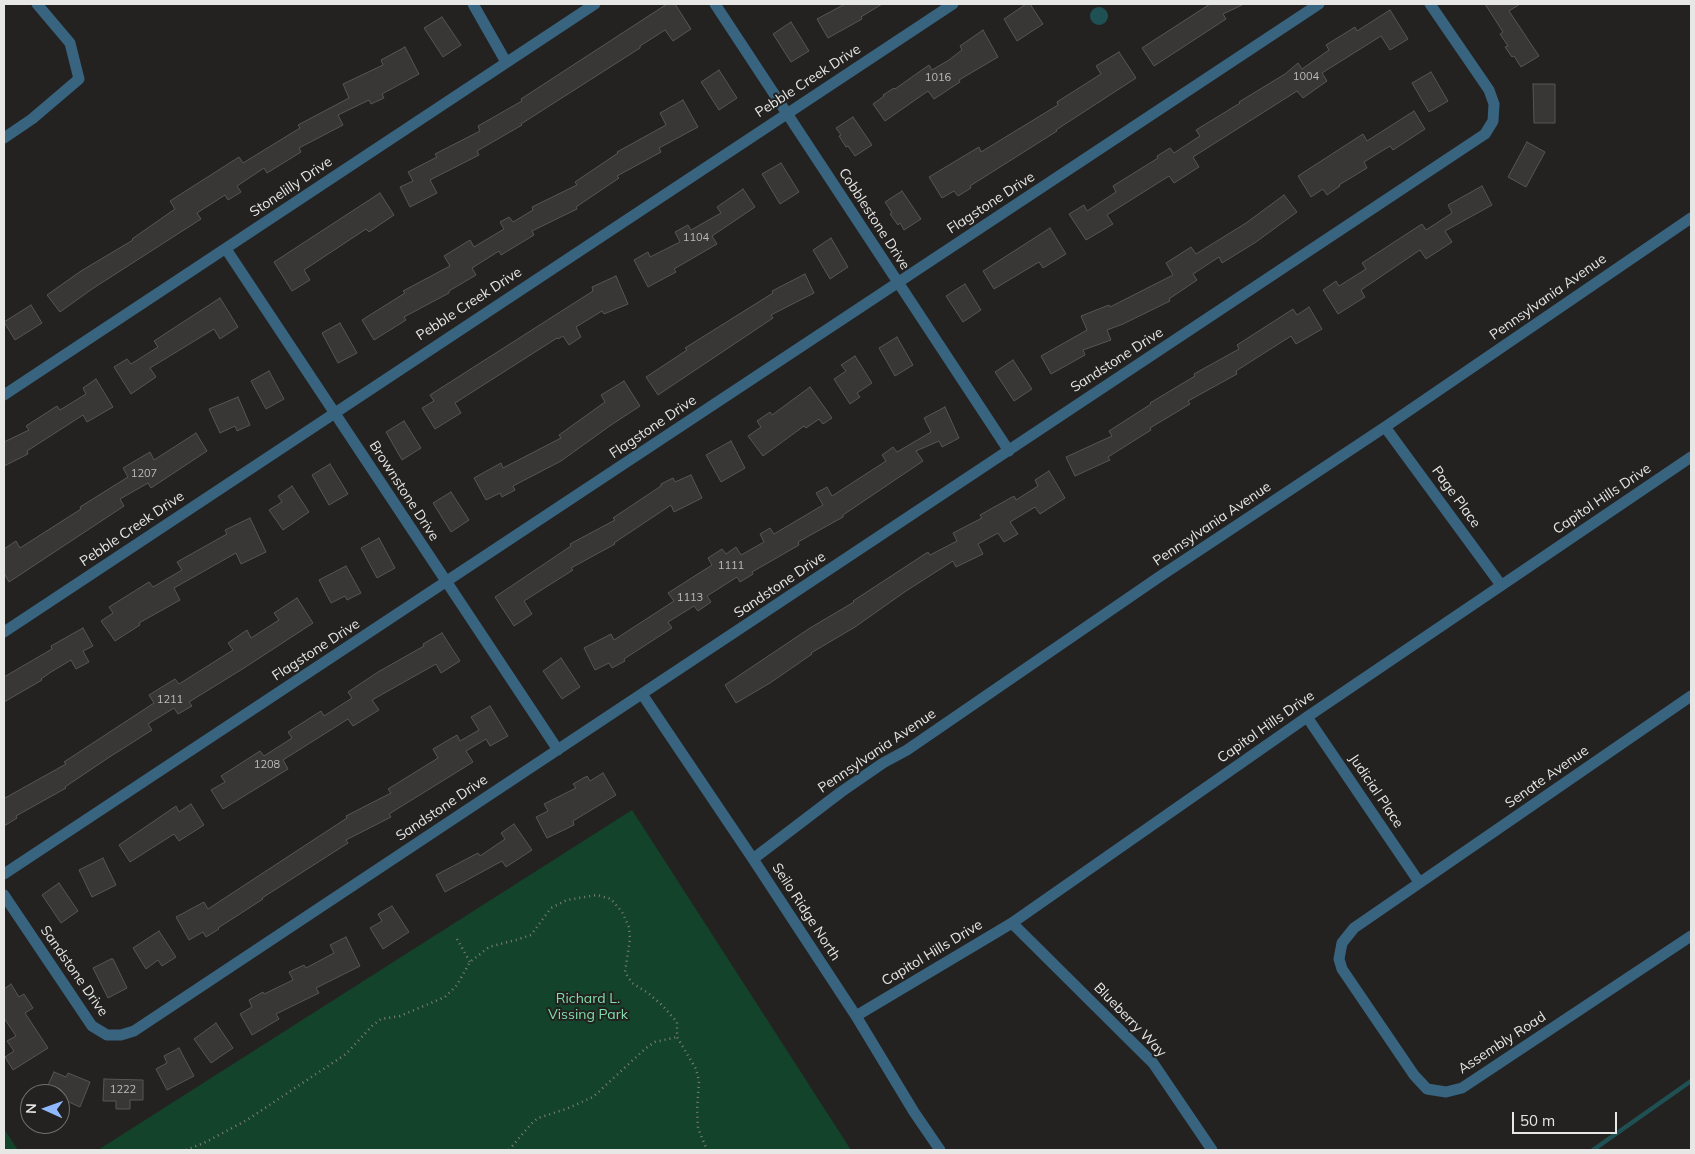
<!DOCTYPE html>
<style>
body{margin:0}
#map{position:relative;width:1695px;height:1154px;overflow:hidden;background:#232220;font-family:Mulish,sans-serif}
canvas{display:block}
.frame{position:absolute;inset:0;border:5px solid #e7e7e5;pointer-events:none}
.north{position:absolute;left:20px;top:1084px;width:50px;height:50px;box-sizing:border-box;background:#232220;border:1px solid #71716f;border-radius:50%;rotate:272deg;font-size:14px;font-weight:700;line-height:20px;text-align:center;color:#e7e7e5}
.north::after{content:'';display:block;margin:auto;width:18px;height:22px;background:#8fb8fd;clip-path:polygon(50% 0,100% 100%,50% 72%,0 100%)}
.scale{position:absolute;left:1512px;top:1112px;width:105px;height:22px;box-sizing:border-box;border:2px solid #e7e7e5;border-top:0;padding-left:6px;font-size:15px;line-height:18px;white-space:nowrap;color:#e7e7e5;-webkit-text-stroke:4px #232220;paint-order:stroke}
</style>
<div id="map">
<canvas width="1695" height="1154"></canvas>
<div class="frame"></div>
<div class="north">N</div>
<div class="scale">50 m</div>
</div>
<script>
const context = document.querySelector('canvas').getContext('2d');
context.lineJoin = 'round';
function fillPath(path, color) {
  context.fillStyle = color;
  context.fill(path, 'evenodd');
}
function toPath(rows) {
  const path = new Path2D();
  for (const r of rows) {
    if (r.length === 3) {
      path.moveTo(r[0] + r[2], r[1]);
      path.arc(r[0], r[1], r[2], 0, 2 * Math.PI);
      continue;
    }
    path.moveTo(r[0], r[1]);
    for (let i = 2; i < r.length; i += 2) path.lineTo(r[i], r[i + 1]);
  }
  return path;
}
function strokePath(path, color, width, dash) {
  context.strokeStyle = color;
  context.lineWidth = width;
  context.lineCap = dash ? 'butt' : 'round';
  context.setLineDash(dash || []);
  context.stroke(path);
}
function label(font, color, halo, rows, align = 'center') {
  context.font = font + ' Mulish,sans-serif';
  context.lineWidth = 4;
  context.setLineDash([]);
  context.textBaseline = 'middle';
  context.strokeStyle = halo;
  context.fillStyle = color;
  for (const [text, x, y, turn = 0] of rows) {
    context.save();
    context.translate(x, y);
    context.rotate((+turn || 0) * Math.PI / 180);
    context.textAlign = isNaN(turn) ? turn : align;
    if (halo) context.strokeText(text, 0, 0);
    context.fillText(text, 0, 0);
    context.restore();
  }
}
const green = toPath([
 [632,810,851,1150,98,1150],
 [4,1129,18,1150,4,1150]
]);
const water = toPath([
 [1099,16,9]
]);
const stream = toPath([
 [1593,1150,1691,1081]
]);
const building = toPath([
 [667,4,675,4,691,29,673,41,665,30,640,46,640,48,521,124,522,125,477,151,479,155,430,180,437,193,410,207,400,187,413,181,408,172,437,157,435,154,480,131,478,126,522,101,521,99,667,4],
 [845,4,882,4,861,17,862,19,828,38,817,19,845,4],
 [1026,4,1030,4,1043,24,1017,41,1004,19,1026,4],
 [1210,4,1244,4,1223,14,1226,19,1154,66,1142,48,1210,4],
 [1485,4,1520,4,1509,11,1539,56,1521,67,1514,56,1512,57,1505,47,1508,46,1500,34,1503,32,1485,4],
 [1390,10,1408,39,1390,50,1381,36,1322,73,1327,81,1303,98,1297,91,1193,157,1199,167,1174,183,1169,176,1107,215,1113,224,1086,240,1069,214,1084,205,1087,211,1116,192,1113,186,1158,158,1157,156,1170,148,1174,153,1200,136,1196,130,1240,103,1239,102,1285,74,1298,63,1302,69,1329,50,1326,45,1355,27,1357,31,1390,10],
 [442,17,461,45,443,57,424,28,442,17],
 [791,22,809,51,791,62,773,34,791,22],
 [983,30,998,57,959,80,960,82,934,99,928,91,885,121,873,104,884,96,883,95,894,88,895,89,929,65,932,70,949,60,962,50,960,46,983,30],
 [405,47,419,74,382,94,384,98,371,104,369,100,338,115,343,125,299,148,301,152,267,173,264,168,237,186,241,192,228,200,225,195,197,213,201,219,92,289,60,312,47,295,81,271,133,240,132,239,175,209,170,201,239,157,243,163,300,128,298,125,349,98,343,84,383,65,381,60,405,47],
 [1119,52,1136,78,1056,130,1057,131,970,186,971,188,958,196,954,191,942,198,929,177,979,147,981,152,1058,105,1057,102,1101,74,1096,66,1119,52],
 [719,70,737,98,719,110,701,82,719,70],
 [1431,72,1448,101,1429,112,1412,83,1431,72],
 [1533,84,1555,84,1555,123,1534,123,1533,84],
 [683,100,698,127,659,148,661,152,617,176,619,178,576,207,577,209,532,231,534,235,501,255,499,251,472,268,476,275,449,291,449,293,404,317,406,320,374,340,362,320,405,293,403,291,450,266,444,256,470,240,474,247,504,229,500,222,509,217,513,222,533,210,532,207,577,185,575,182,618,153,617,152,666,125,660,113,683,100],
 [1414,111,1425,129,1393,150,1390,146,1364,162,1367,168,1339,185,1340,186,1327,195,1323,189,1311,197,1298,176,1363,134,1367,141,1414,111],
 [853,117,872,145,855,156,848,146,846,147,839,136,841,135,836,128,853,117],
 [1527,142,1545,152,1526,187,1508,177,1527,142],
 [781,163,799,192,780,204,762,174,781,163],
 [1482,186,1492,205,1445,231,1452,242,1426,259,1420,250,1361,290,1365,297,1338,314,1323,290,1336,281,1339,286,1366,269,1362,263,1422,224,1426,230,1452,213,1448,205,1482,186],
 [743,189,755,207,712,236,717,244,674,269,676,272,648,287,634,260,648,252,650,257,680,242,675,232,688,225,691,230,721,213,717,207,743,189],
 [902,191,921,219,904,230,900,223,898,225,890,214,892,213,885,202,902,191],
 [380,193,394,215,369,232,366,229,304,270,310,280,292,291,274,262,380,193],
 [1284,195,1297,212,1256,242,1222,263,1219,257,1193,274,1197,280,1169,299,1170,301,1123,324,1107,330,1111,340,1083,350,1085,355,1051,374,1041,356,1087,330,1081,316,1109,305,1110,307,1173,275,1166,263,1191,247,1196,254,1246,223,1284,195],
 [1050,228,1066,254,1043,268,1039,262,994,289,983,271,1050,228],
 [831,238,848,267,830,279,813,250,831,238],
 [805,274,814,293,771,315,773,318,658,395,646,377,687,350,685,348,773,293,772,291,805,274],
 [616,276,628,304,604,314,602,311,576,327,581,337,569,345,563,336,558,339,557,338,455,403,461,413,435,429,422,408,434,401,430,395,593,291,592,287,616,276],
 [965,284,981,310,963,322,946,296,965,284],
 [220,298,238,327,220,339,214,329,150,368,156,377,131,394,114,367,127,359,131,364,158,347,154,341,220,298],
 [31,305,42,323,15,340,4,322,31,305],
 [1309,307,1322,329,1296,344,1291,336,1236,371,1237,374,1188,401,1190,404,1150,428,1151,430,1108,457,1110,460,1075,476,1066,457,1112,436,1109,431,1151,404,1150,403,1195,376,1194,374,1239,349,1237,345,1293,309,1297,315,1309,307],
 [340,323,357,353,338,363,322,333,340,323],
 [897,337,913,365,895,376,879,348,897,337],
 [855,356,872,383,857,393,860,397,850,404,834,379,846,371,841,365,855,356],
 [1013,360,1032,389,1014,401,995,372,1013,360],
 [269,371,284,399,266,409,251,381,269,371],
 [96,379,113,407,87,422,83,415,27,451,28,454,4,466,4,442,29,430,26,426,57,406,60,410,86,394,83,388,96,379],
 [624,381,640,406,611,425,561,461,513,486,515,490,502,497,500,493,486,500,474,478,501,463,503,468,561,438,559,435,605,402,601,395,624,381],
 [810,387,832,418,823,424,819,419,806,428,804,426,763,456,748,436,761,427,757,421,770,412,772,415,810,387],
 [238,397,250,425,237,431,235,426,220,433,209,409,238,397],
 [945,407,959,438,942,447,939,441,916,451,923,461,843,515,843,517,798,542,799,545,752,572,753,574,740,582,737,577,707,596,711,602,698,611,694,606,668,622,672,628,624,659,625,661,612,668,609,663,595,670,584,648,611,634,614,640,674,601,668,593,712,565,708,558,722,549,726,554,736,547,741,555,764,542,760,534,770,528,774,534,823,505,816,493,827,487,832,496,886,461,882,455,893,447,897,452,931,432,924,418,945,407],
 [404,421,421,448,402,460,386,432,404,421],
 [196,433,207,451,151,488,148,483,120,499,124,506,9,582,4,573,4,549,16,541,20,548,81,509,80,507,128,477,123,468,150,452,154,460,196,433],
 [731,441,745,468,721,482,706,455,731,441],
 [330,464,348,494,329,505,312,475,330,464],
 [1049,471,1065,498,1040,514,1035,507,1010,522,1018,534,1004,542,998,533,978,544,983,554,956,567,953,561,906,591,855,627,811,653,812,654,770,683,736,703,725,685,810,628,854,602,853,601,928,552,930,555,957,541,953,533,982,518,980,515,1014,496,1016,500,1038,486,1035,480,1049,471],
 [691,475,702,498,674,512,671,505,614,543,615,544,571,568,573,570,524,601,532,614,514,626,495,597,571,546,570,544,615,520,613,518,661,486,661,484,673,478,675,482,691,475],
 [292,486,309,512,283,530,269,510,282,502,278,496,292,486],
 [451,492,469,520,451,532,433,503,451,492],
 [250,518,266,552,241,564,236,553,174,588,180,600,139,623,140,625,115,641,101,621,113,613,109,607,149,582,153,587,182,570,177,562,227,534,225,530,250,518],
 [379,538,395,568,377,578,361,548,379,538],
 [346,566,361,593,347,600,345,596,331,603,319,580,346,566],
 [297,598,313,623,244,668,189,702,192,706,178,714,174,708,148,724,152,730,108,758,65,787,66,788,16,816,17,818,4,826,4,796,5,798,66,764,64,762,154,703,149,695,175,679,179,684,233,650,228,643,247,630,251,638,279,620,274,613,297,598],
 [83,628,93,646,83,651,89,662,76,669,71,660,51,672,41,679,42,680,4,702,4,677,52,649,51,646,83,628],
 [442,633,460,661,441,673,436,664,372,700,379,710,353,726,348,719,283,760,288,769,223,809,211,790,225,782,221,776,260,751,264,756,292,738,288,732,321,711,324,716,352,698,348,692,378,672,424,646,423,644,442,633],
 [561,658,580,687,562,699,543,671,561,658],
 [490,706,508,736,490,746,486,739,466,751,473,762,389,814,391,817,346,840,348,843,262,898,263,899,218,928,219,929,206,937,203,932,189,940,176,917,204,902,208,909,347,818,346,816,391,793,388,789,438,758,433,749,457,735,460,741,479,730,471,717,490,706],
 [603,773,616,795,573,821,574,825,547,838,536,817,548,811,544,804,576,788,573,784,587,776,590,781,603,773],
 [191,804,204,825,179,841,174,834,130,862,119,845,176,806,179,812,191,804],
 [514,824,532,850,506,867,502,861,445,892,436,875,478,853,480,856,505,839,501,833,514,824],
 [103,858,116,885,92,897,79,870,103,858],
 [59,883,78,911,61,923,42,895,59,883],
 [392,906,409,932,383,949,370,928,382,921,378,914,392,906],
 [159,931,176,957,162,966,158,960,146,969,133,948,159,931],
 [346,937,360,966,316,988,319,993,276,1014,279,1019,252,1035,240,1014,252,1007,249,1000,263,992,264,994,293,980,289,972,304,965,306,968,334,953,330,945,346,937],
 [111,959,113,959,127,988,108,998,93,968,111,959],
 [11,984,19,997,24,994,33,1008,25,1013,48,1048,13,1070,5,1057,14,1051,7,1041,16,1036,4,1018,4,989,11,984],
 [216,1023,233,1048,211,1063,194,1039,216,1023],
 [179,1048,194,1076,167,1090,156,1069,167,1063,164,1056,179,1048],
 [54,1072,66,1077,68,1073,90,1082,80,1107,60,1098,60,1094,44,1094,54,1072],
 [104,1079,143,1080,143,1100,130,1100,130,1109,116,1109,116,1101,103,1101,104,1079]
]);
const path = toPath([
 [457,939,470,962],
 [186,1150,204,1143,247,1120,346,1054,372,1026,381,1019,400,1016,445,997,457,985,470,962,489,947,516,940,531,935,551,908,567,900,597,895,611,899,622,912,629,927,630,939,625,972,632,983,648,993,662,1005,677,1022,677,1037,696,1069,699,1081,697,1110,698,1128,707,1150],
 [509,1150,531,1124,538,1118,566,1109,593,1097,646,1048,655,1042,677,1037]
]);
const minor = toPath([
 [473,4,506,62],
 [715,4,1009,451],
 [4,138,32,119,79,79,70,43,37,4],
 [226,249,558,750],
 [4,395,595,4],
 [1385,427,1501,585],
 [4,632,953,4],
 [642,694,753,859,856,1016,914,1112,940,1150],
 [1691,696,1354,928,1342,943,1339,959,1342,969,1414,1075,1427,1089,1446,1092,1462,1088,1691,936],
 [1307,717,1419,882],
 [753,859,841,792,883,763,907,750,1159,577,1385,427,1691,218],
 [4,874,1319,4],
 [4,895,92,1026,107,1035,121,1035,134,1031,1485,134,1493,121,1494,104,1489,90,1430,4],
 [1012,923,1153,1063,1212,1150],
 [856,1016,1012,923,1307,717,1691,457]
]);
const numberNames = [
 ["1004",1306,77],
 ["1016",938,78],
 ["1104",696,238],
 ["1207",144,474],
 ["1111",731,566],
 ["1113",690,598],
 ["1211",170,700],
 ["1208",267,765],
 ["1222",123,1090]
];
const streetNames = [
 ["Pebble Creek Drive",808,81,-33],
 ["Stonelilly Drive",291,187,-34],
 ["Flagstone Drive",991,203,-33],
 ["Cobblestone Drive",874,219,57],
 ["Pennsylvania Avenue",1548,297,-35],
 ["Pebble Creek Drive",469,304,-33],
 ["Sandstone Drive",1117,360,-33],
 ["Flagstone Drive",653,427,-34],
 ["Brownstone Drive",404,491,57],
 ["Page Place",1456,497,54],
 ["Capitol Hills Drive",1602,499,-34],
 ["Pennsylvania Avenue",1212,524,-34],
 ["Pebble Creek Drive",132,529,-34],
 ["Sandstone Drive",780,585,-34],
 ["Flagstone Drive",316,650,-33],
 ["Capitol Hills Drive",1266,727,-35],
 ["Pennsylvania Avenue",877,751,-34],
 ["Senate Avenue",1547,777,-35],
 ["Judicial Place",1376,791,56],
 ["Sandstone Drive",442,808,-34],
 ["Seilo Ridge North",806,912,57],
 ["Capitol Hills Drive",932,953,-31],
 ["Sandstone Drive",74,971,55],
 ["Blueberry Way",1130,1020,46],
 ["Assembly Road",1502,1043,-33]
];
const parkNames = [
 ["Richard L.",588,999],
 ["Vissing Park",588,1015]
];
fillPath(green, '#13432b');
fillPath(water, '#1f5154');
strokePath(stream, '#1f5154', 4.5);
fillPath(building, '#383735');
strokePath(building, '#575653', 1);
strokePath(path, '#7f7e7c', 2.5, [1, 4]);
strokePath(minor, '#386480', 11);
label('11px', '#bbbbb9', null, numberNames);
label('14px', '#e7e7e5', '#232220', streetNames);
label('14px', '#7fdfaa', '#232220', parkNames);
</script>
